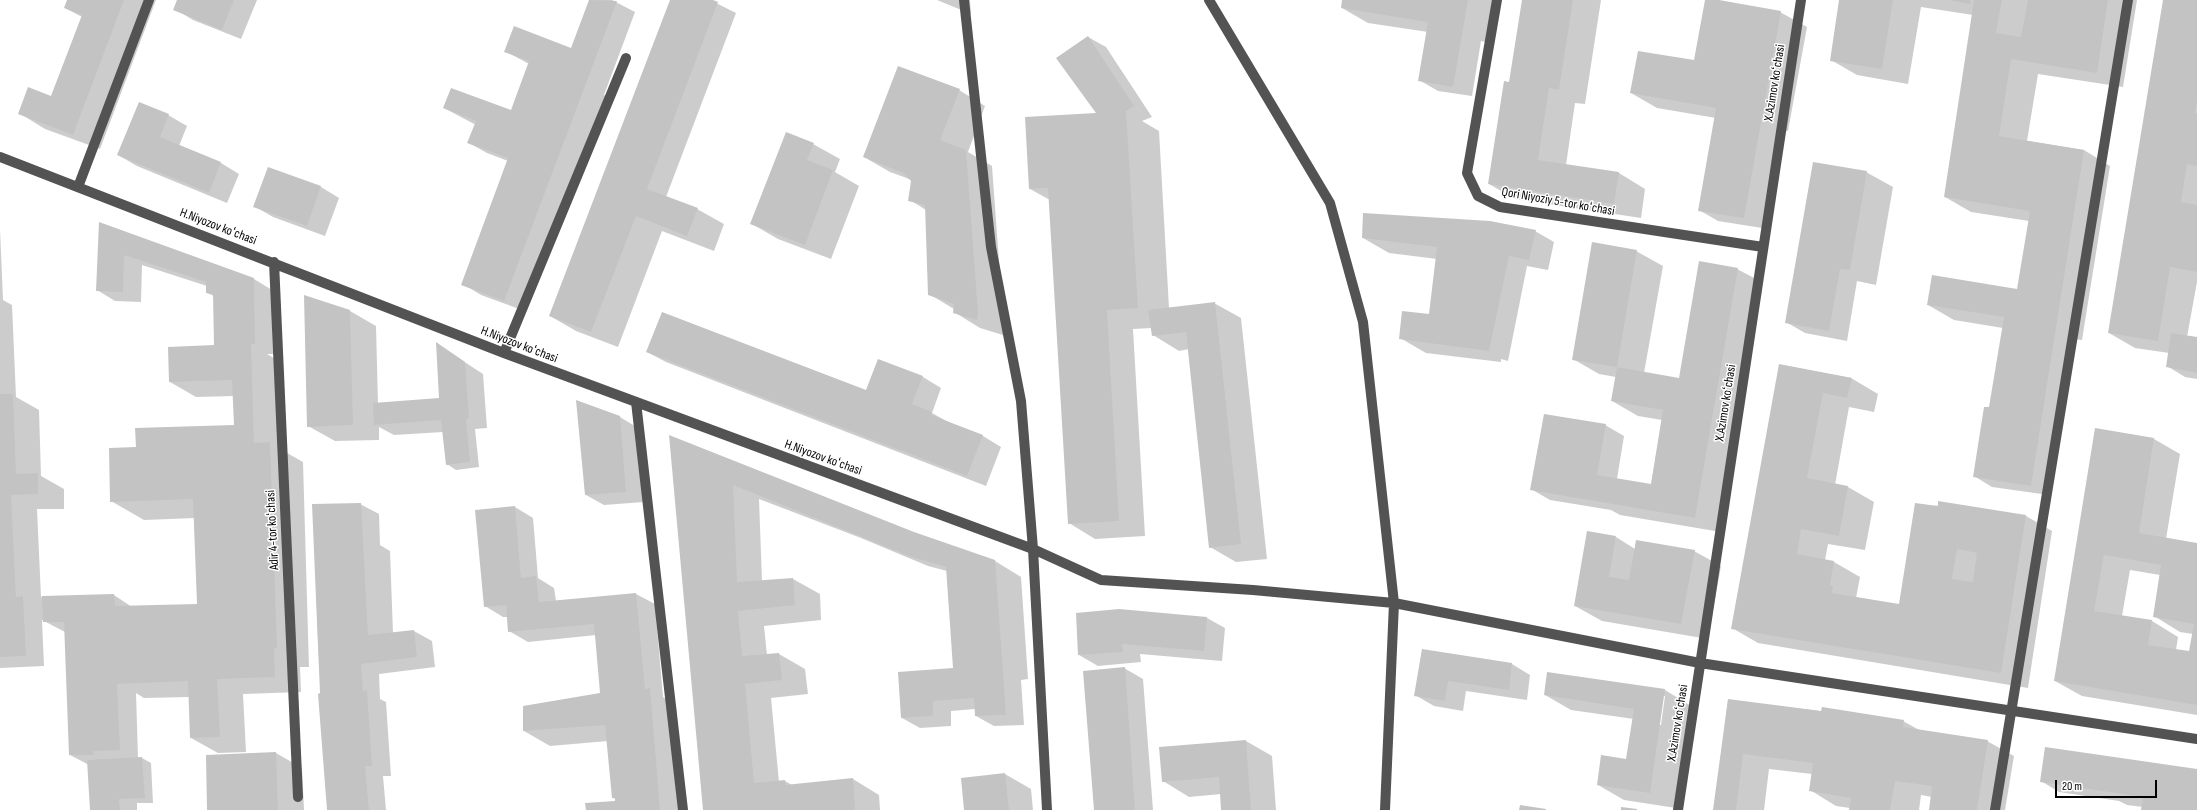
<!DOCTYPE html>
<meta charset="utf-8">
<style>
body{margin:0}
#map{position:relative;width:2197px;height:810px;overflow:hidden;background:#fff;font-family:"Sofia Sans Condensed",sans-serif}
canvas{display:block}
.scale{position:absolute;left:2055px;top:780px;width:102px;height:18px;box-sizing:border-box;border:2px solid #000;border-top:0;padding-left:5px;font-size:12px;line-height:14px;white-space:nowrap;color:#000;-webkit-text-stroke:3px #fff;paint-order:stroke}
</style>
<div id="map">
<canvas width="2197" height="810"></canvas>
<div class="scale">20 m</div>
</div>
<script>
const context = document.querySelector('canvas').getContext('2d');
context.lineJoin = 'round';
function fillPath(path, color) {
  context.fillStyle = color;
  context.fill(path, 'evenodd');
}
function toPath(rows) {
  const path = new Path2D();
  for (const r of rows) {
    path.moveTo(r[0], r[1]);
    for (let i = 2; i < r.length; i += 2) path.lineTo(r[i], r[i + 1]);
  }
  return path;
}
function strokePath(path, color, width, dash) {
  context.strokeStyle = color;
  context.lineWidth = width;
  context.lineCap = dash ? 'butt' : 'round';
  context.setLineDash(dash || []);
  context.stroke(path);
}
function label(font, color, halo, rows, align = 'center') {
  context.font = font + ' "Sofia Sans Condensed",sans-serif';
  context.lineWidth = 3;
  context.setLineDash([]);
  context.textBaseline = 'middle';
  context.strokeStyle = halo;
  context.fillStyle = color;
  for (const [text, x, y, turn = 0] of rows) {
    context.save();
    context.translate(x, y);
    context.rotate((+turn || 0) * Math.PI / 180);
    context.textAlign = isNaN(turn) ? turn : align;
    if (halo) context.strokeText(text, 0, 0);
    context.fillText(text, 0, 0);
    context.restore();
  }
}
const shadow = toPath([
 [68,0,156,0,100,149,45,129,19,113,51,97,82,17,65,8],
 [178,0,257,0,241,39,193,20,175,9],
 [590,0,612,0,635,12,604,95,612,99,522,310,481,295,463,284,508,161,487,153,469,143,476,125,444,108,512,112,529,64,505,51,572,49],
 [671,0,710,0,736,13,666,197,697,209,724,224,714,251,662,231,618,347,576,331,550,316],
 [937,0,970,0,971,14],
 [1343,0,1497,0,1490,43,1481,41,1472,96,1438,91,1419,80,1428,32,1368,23,1342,8],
 [1523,0,1601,0,1585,104,1575,103,1566,165,1619,173,1645,189,1641,218,1515,199,1489,184,1510,83],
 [1706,0,1780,12,1807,27,1788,131,1780,130,1762,228,1718,221,1699,210,1716,118,1657,108,1631,93,1695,62],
 [1840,0,2137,0,2123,87,2038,74,2027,141,2084,150,2110,166,2082,340,2074,339,2049,495,1992,487,1974,476,1990,409,2003,328,1954,320,1928,305,2018,290,2029,221,1971,212,1945,197,1973,15,1921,7,1908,84,1857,75,1831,60],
 [2164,0,2197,0,2197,282,2187,337,2197,338,2197,379,2185,377,2167,366,2169,353,2135,348,2109,333],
 [1088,37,1106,47,1152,117,1142,121,1159,131,1169,308,1214,303,1241,318,1267,559,1236,562,1210,547,1189,349,1179,351,1153,335,1152,328,1133,329,1145,536,1095,539,1069,523,1050,200,1030,189,1098,113],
 [959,90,985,106,968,152,992,166,1004,329,1003,335,980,328,954,312,954,309,929,294,926,210,910,200,912,180,890,172,864,157],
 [139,103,168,115,187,126,179,146,221,163,239,174,227,203,137,166,118,155],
 [813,144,840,159,835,172,859,186,831,259,778,239,752,224],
 [268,168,321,187,339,198,325,236,273,217,254,206],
 [1866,172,1893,187,1876,285,1857,281,1847,341,1805,333,1786,322],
 [100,223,254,279,272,290,273,354,267,354,277,360,280,449,303,462,309,667,300,667,301,692,243,694,246,752,218,753,191,738,190,697,144,698,136,693,138,758,142,758,151,763,153,803,137,803,137,810,91,810,89,765,70,755,65,632,42,620,44,666,0,668,0,229,3,300,12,305,16,397,39,410,41,476,64,489,64,509,37,509,41,597,114,595,132,607,198,605,195,518,144,520,111,501,137,448,235,426,234,396,196,397,170,382,218,346,214,296,207,293,207,286,142,265,141,302,115,301,97,290],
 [1535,231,1554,242,1548,270,1527,266,1508,361,1501,359,1501,362,1426,353,1400,338,1430,315,1437,259,1389,253,1363,238],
 [1636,251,1663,266,1644,373,1682,380,1737,269,1756,279,1736,397,1744,401,1721,532,1620,515,1611,510,1550,500,1531,489,1605,425,1624,436,1617,479,1651,485,1662,420,1638,416,1612,401,1616,377,1599,374,1573,359],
 [350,311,376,326,378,404,440,399,437,344,483,374,487,428,475,429,479,467,456,470,447,464,443,432,394,435,379,427,379,440,335,441,308,426],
 [647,352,866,391,878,360,923,377,941,388,932,413,950,423,983,436,1001,447,986,486,666,362],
 [1780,365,1851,378,1878,394,1874,412,1849,407,1835,485,1848,487,1874,502,1865,550,1828,544,1825,560,1834,562,1860,577,1856,598,1900,605,1939,502,2026,516,2052,531,2028,688,1758,643,1732,628],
 [620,417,638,428,644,502,604,505,586,495],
 [2096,430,2154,439,2180,454,2166,539,2197,544,2197,715,2082,696,2055,681],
 [2130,570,2160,575,2154,616,2180,632,2193,634,2190,653,2176,650,2178,637,2152,621,2122,616],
 [670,437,914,533,995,561,1021,577,1028,679,1021,680,1024,725,994,726,976,716,975,709,951,711,951,726,920,728,902,718,954,669,947,571,928,566,861,538,759,499,762,581,793,579,820,594,821,620,764,626,767,655,779,654,805,669,808,694,771,698,779,782,785,781,792,785,853,779,879,795,880,810,705,810],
 [360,504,379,514,380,545,390,551,393,633,414,631,432,641,435,667,379,674,380,699,386,702,391,776,383,776,386,810,328,810,318,641,313,505],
 [515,507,533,518,538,578,554,588,556,601,636,594,655,604,663,697,676,705,685,810,587,810,615,802,616,799,613,798,608,741,550,746,524,731,601,694,596,635,528,642,509,631,508,617,503,617,485,606],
 [1616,537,1635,549,1694,551,1721,566,1708,639,1602,621,1575,606],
 [1207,618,1225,628,1222,661,1140,654,1141,662,1098,666,1079,655],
 [1422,651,1512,664,1530,675,1527,700,1466,691,1463,711,1434,706,1415,695],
 [1124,668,1143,679,1153,810,1095,810],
 [1548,673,1665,690,1691,706,1676,808,1624,800,1598,785,1627,761,1634,719,1571,710,1545,695],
 [1663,696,1665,696,1661,725,1659,725],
 [1728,700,1903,721,1921,731,1987,741,2014,756,2005,810,1930,810,1932,797,1921,795,1919,810,1850,810,1850,808,1836,806,1810,790,1812,774,1769,769,1764,810,1714,810],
 [1246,741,1272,756,1276,810,1222,810,1221,794,1189,797,1163,781],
 [276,753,302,768,304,810,208,810,207,756],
 [2197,770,2197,810,2142,810,2143,807,2127,805,2119,801,2059,792,2041,781],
 [1005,774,1031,789,1033,810,965,810]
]);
const building = toPath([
 [67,0,124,0,73,135,18,114,28,87,51,96,82,15,64,8],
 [177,0,234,0,222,30,173,10],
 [589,0,617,1,504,301,461,285,508,158,467,143,476,121,443,108,451,88,511,110,529,61,504,52,514,26,571,48],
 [670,0,713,0,718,2,647,189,698,208,687,236,636,216,591,332,549,316],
 [1342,0,1468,0,1453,87,1418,81,1428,22,1341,8],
 [1522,0,1573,0,1559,90,1549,88,1538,160,1619,172,1614,204,1488,184,1504,81,1509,82],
 [1705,0,1719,0,1781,11,1744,218,1698,211,1716,108,1630,93,1638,51,1694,60],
 [1839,0,1893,0,1882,69,1830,61],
 [1948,0,1970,0,1970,4],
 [1974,0,2002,0,1996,33,2021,37,2028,0,2108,0,2097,73,2011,59,1999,136,2084,150,2031,486,1973,477,1984,407,1989,407,2004,317,1927,305,1932,275,2017,289,2030,211,1944,197],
 [2163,0,2197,0,2197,102,2195,113,2197,113,2197,166,2187,164,2181,202,2197,205,2197,272,2170,267,2158,341,2108,333],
 [1088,36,1134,106,1126,111,1138,308,1107,310,1119,521,1068,524,1048,188,1029,189,1025,117,1096,113,1056,58],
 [898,66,960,89,940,140,966,150,978,313,977,320,953,313,954,304,928,295,925,205,908,201,911,181,903,173,863,157],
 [139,102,169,114,160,137,221,162,209,193,117,155],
 [786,132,814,143,807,160,833,170,805,245,750,224],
 [1813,162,1867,171,1850,270,1840,269,1829,331,1785,323],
 [268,167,321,186,307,226,253,207],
 [1363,213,1490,221,1536,230,1529,260,1509,256,1489,351,1399,339,1402,311,1429,314,1437,247,1362,238],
 [99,222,254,278,255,344,251,344,254,443,270,442,277,648,274,649,275,677,217,679,220,737,190,738,188,681,117,684,120,750,93,751,94,755,69,755,64,622,43,622,42,596,114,594,115,606,197,604,193,499,110,502,109,448,136,447,135,428,234,425,232,380,169,382,168,347,214,345,213,294,206,293,206,282,124,255,123,292,96,291],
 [1592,242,1637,250,1617,367,1572,360],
 [1699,261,1738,268,1695,518,1530,490,1544,414,1606,424,1597,475,1651,484,1663,410,1611,401,1617,367,1679,378],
 [304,295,350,310,353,425,307,427],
 [1215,302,1241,544,1209,548,1186,332,1152,336,1148,310],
 [662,312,866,390,878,359,923,376,912,404,932,412,931,415,983,435,967,476,646,352],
 [2171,333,2197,337,2197,373,2166,367],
 [436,342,465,362,469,418,466,419,470,462,446,465,441,420,374,425,373,403,439,398],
 [1779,364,1852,378,1847,398,1823,393,1807,478,1848,486,1839,536,1801,529,1797,554,1834,561,1830,585,1833,586,1832,593,1899,604,1915,503,1938,506,1938,501,2026,515,2001,673,1731,629],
 [1957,549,1977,553,1973,582,1952,579],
 [0,394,13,394,16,474,38,473,38,494,11,495,16,597,23,596,26,656,0,657],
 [576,400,620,416,626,492,585,495],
 [2095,428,2154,438,2139,533,2197,543,2197,705,2054,681],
 [2104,555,2161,565,2153,617,2194,624,2189,651,2148,645,2152,620,2094,611],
 [669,435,914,532,995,560,1006,715,975,716,974,698,933,701,933,716,901,718,898,672,953,668,946,567,909,556,733,485,737,582,793,578,795,605,738,611,742,656,779,653,782,680,745,684,754,783,785,780,785,785,853,778,855,810,703,810],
 [361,503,368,635,414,630,417,657,361,664,363,691,367,690,372,766,365,766,369,810,327,810,318,694,320,693,312,504],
 [515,506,521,578,536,576,539,602,636,593,645,689,650,688,660,810,586,810,585,803,615,801,615,798,612,798,605,725,523,731,523,706,600,693,594,624,508,632,506,605,484,607,475,510],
 [1587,531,1616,536,1609,577,1629,580,1636,540,1695,550,1681,624,1574,606],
 [1119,609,1207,617,1204,651,1122,644,1123,652,1078,655,1076,613],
 [1422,649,1512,663,1509,690,1448,681,1445,701,1414,696],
 [1125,667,1135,810,1094,810,1083,671],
 [1547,672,1665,689,1650,793,1597,785,1601,755,1626,759,1634,709,1544,695],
 [1728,699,1821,711,1822,707,1904,720,1903,727,1988,740,1977,810,1929,810,1932,786,1895,781,1890,810,1849,810,1851,798,1809,791,1813,763,1743,754,1736,810,1713,810],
 [1246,740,1251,810,1221,810,1219,777,1162,782,1159,747],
 [2045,747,2197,769,2197,810,2141,810,2143,797,2040,782],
 [276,752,278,810,207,810,206,755],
 [142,757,145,798,119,799,120,810,90,810,87,760],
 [1005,773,1009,810,964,810,961,778],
 [1520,805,1546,809,1546,810,1519,810],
 [1621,807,1637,809,1637,810,1621,810]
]);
const minor = toPath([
 [964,0,991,247,1021,401,1033,549,1101,580,1253,590,1394,603,1700,663,2197,739],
 [1209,0,1330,203,1363,322,1394,603,1385,810],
 [1497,0,1467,173,1478,196,1500,207,1763,247],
 [0,157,504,353,1033,549,1047,810],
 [78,187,149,0],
 [274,262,298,797],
 [504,353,626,58],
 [636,402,683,810],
 [1678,810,1801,0],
 [1995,810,2128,0]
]);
const streetNames = [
 ["X.Azimov koʻchasi",1775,83,-81],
 ["Qori Niyoziy 5-tor koʻchasi",1558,202,10],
 ["H.Niyozov koʻchasi",218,227,21],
 ["H.Niyozov koʻchasi",519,345,21],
 ["X.Azimov koʻchasi",1726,403,-81],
 ["H.Niyozov koʻchasi",823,458,20],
 ["Adir 4-tor koʻchasi",273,530,-93],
 ["X.Azimov koʻchasi",1678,723,-81]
];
fillPath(shadow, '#0003');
fillPath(building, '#c3c3c3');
strokePath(minor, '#535353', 10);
label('13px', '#000', '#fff', streetNames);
</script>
